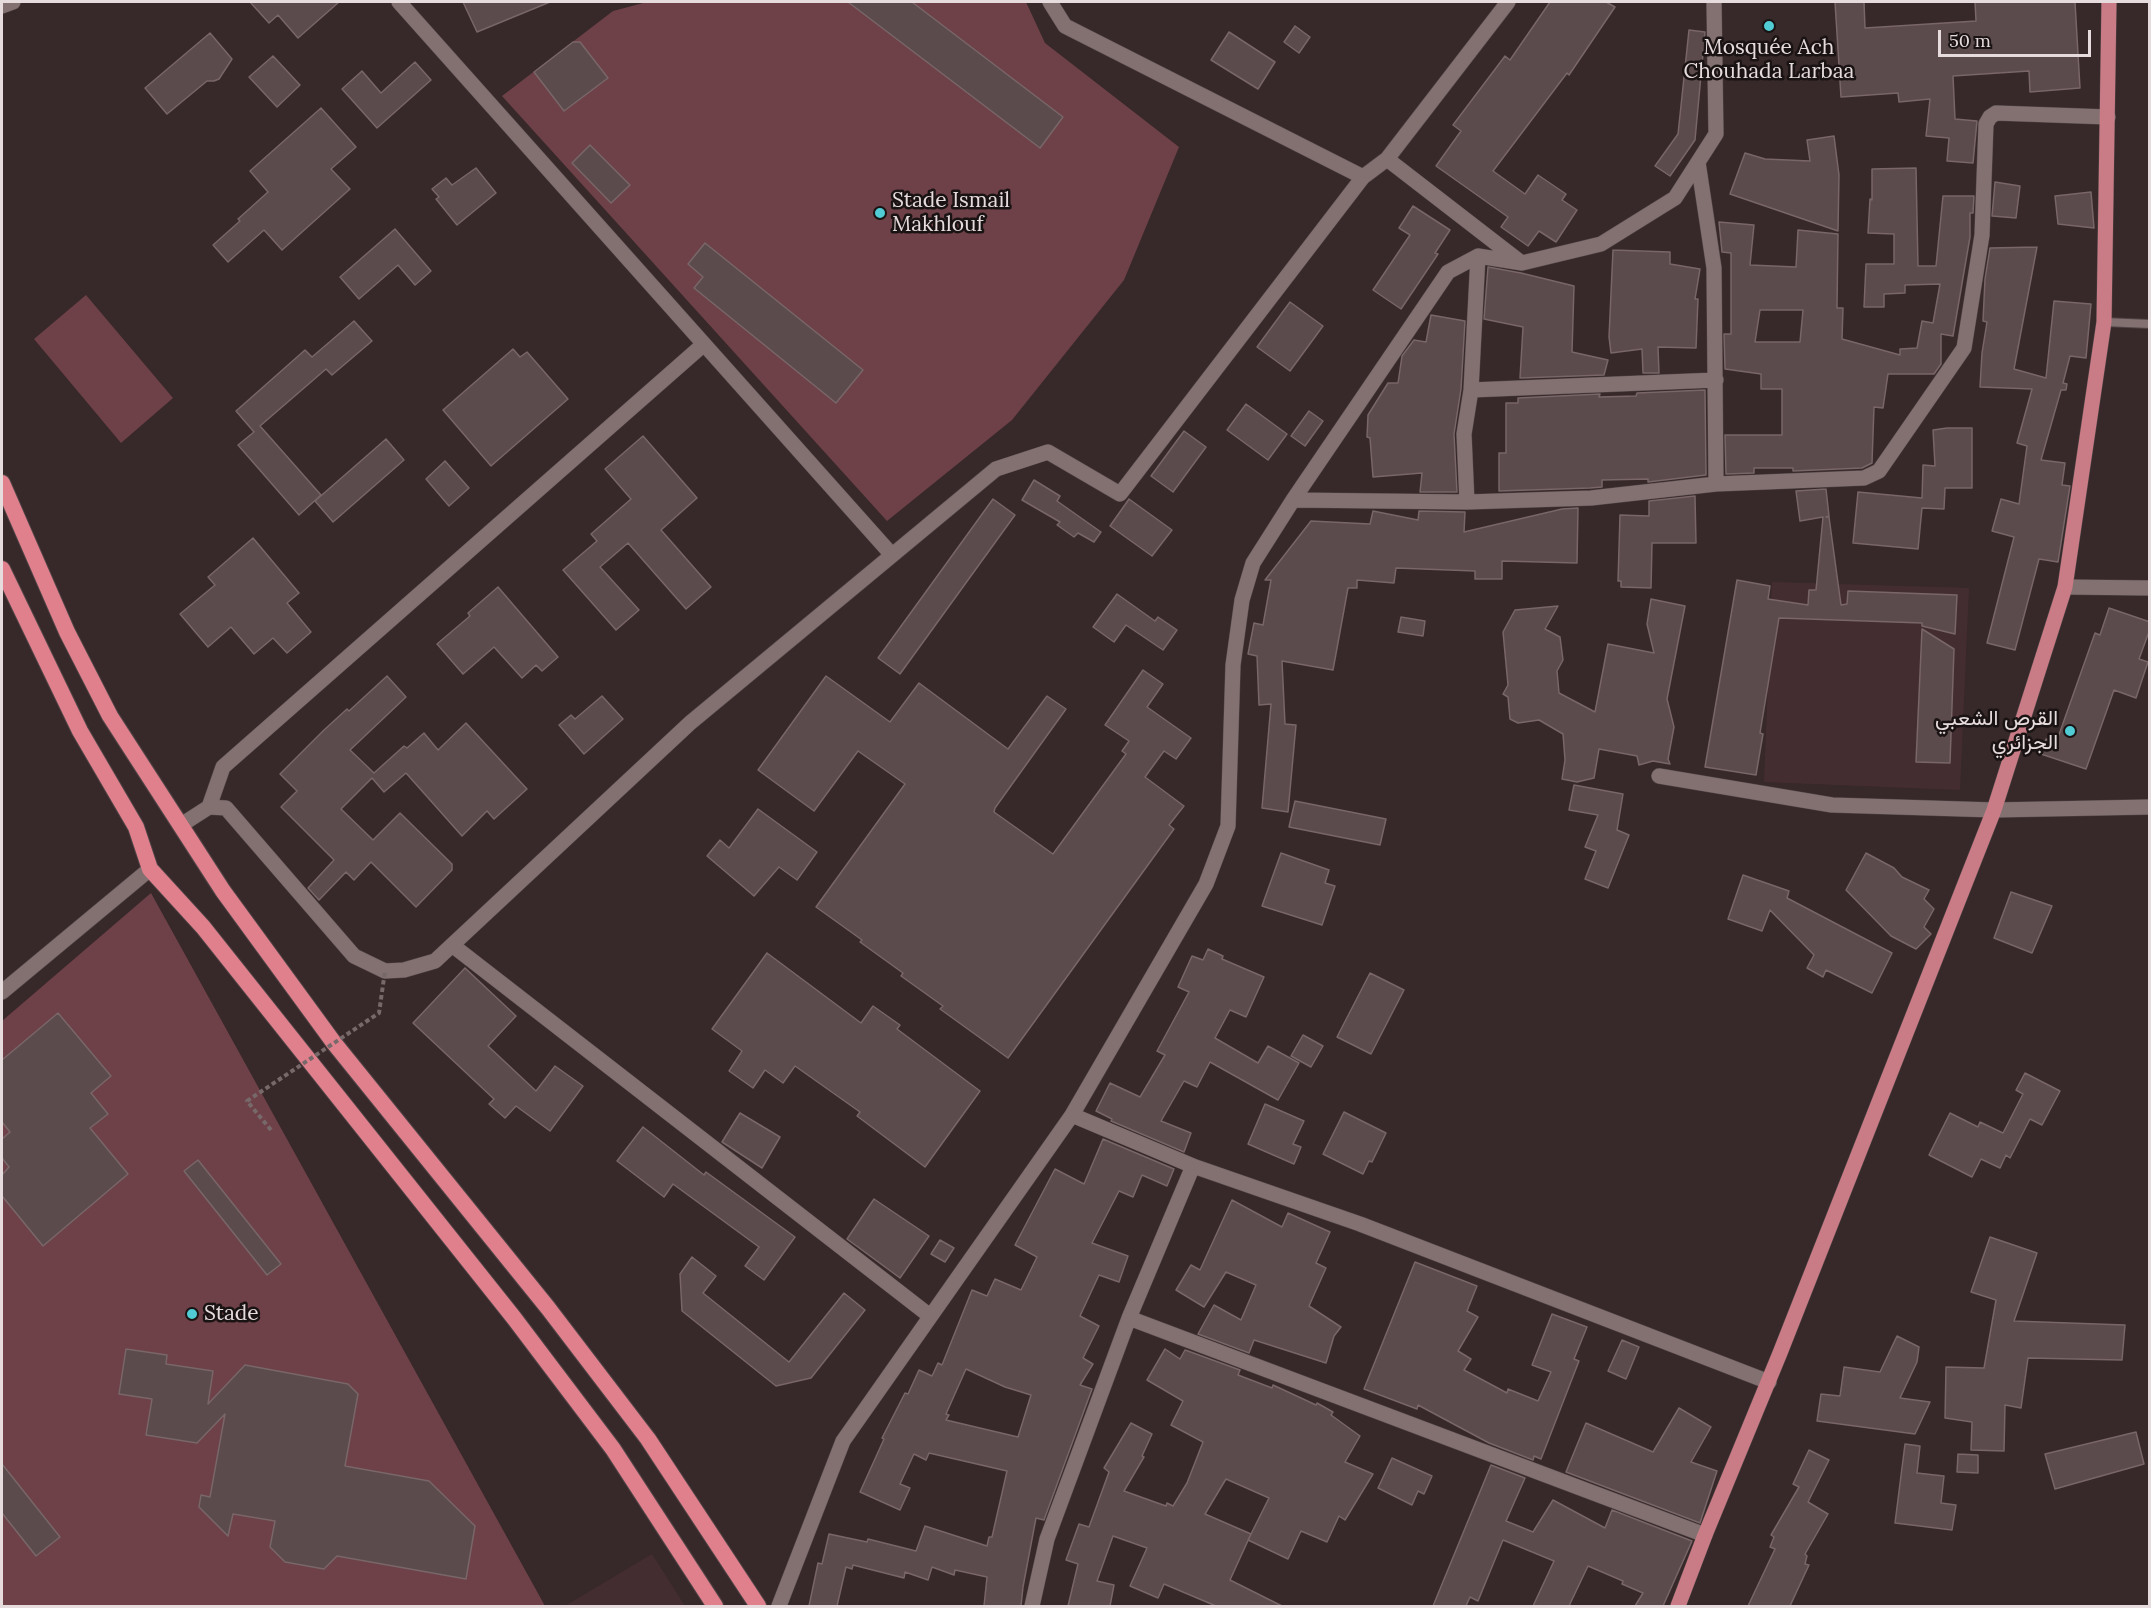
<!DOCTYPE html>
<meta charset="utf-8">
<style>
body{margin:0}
#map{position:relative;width:2151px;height:1608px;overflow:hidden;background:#372829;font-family:Lora,serif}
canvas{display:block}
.frame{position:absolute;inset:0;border:3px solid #e7dcdd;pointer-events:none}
.scale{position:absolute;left:1938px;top:30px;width:153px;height:27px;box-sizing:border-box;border:3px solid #e7dcdd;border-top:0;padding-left:8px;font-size:18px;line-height:21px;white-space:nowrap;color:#e7dcdd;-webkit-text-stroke:4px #1a1313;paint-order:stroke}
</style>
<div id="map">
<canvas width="2151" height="1608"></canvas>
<div class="frame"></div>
<div class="scale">50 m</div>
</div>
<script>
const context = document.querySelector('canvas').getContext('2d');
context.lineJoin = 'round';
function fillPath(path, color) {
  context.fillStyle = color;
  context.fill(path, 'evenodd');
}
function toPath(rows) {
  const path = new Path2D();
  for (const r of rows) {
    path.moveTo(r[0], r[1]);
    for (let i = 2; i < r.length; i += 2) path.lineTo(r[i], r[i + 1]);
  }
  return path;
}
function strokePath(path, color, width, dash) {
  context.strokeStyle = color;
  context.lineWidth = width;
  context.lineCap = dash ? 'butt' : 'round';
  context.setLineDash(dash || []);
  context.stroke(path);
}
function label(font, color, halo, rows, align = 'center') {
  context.font = font + ' Lora,Vazirmatn,serif';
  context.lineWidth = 5;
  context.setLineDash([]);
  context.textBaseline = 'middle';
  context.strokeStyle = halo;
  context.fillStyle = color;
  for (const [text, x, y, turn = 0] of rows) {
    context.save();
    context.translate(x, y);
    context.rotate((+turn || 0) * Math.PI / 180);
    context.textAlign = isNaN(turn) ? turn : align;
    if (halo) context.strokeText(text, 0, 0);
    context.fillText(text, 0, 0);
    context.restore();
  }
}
const built = toPath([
 [1772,582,1969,588,1960,790,1764,782],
 [652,1554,685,1606,565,1606]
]);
const green = toPath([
 [647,2,1026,2,1045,43,1179,147,1124,280,1012,420,887,521,502,96,613,11],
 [86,295,173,398,121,443,34,339],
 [151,893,545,1606,2,1606,2,1021]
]);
const building = toPath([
 [250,2,339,2,298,38,278,15,269,23,250,2],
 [463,2,550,2,477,32,463,2],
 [848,2,912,2,1063,117,1040,148,848,2],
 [1550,2,1606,2,1615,7,1569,75,1567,73,1493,171,1525,194,1538,175,1566,194,1562,200,1577,210,1556,242,1539,231,1528,246,1501,227,1508,217,1436,166,1461,131,1453,125,1505,56,1510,60,1550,2],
 [1835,2,1864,2,1865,28,1976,21,1975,2,2075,2,2080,88,2030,92,2029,71,1953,76,1955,119,1977,121,1973,163,1947,161,1949,138,1926,136,1930,99,1899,102,1898,93,1841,97,1835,2],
 [1295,26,1310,37,1299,53,1284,42,1295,26],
 [1689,30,1705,32,1695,140,1670,176,1655,166,1678,134,1689,30],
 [1229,32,1275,62,1258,89,1211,60,1229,32],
 [210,33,232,59,219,79,214,81,207,81,167,114,145,88,210,33],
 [573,42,580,42,608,78,564,111,534,72,573,42],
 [273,56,300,85,277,107,249,77,273,56],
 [415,62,431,80,377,128,342,89,362,71,381,93,415,62],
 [321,108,356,147,331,169,350,189,282,250,264,230,228,262,213,245,240,221,238,219,268,192,250,171,321,108],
 [1834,136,1839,175,1838,231,1730,194,1745,153,1765,159,1810,161,1807,140,1834,136],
 [590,145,630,185,611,203,572,163,590,145],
 [476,168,496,193,457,225,436,199,439,197,432,189,446,178,452,185,476,168],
 [1916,168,1918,266,1936,266,1943,196,1974,196,1973,213,1970,213,1970,237,1953,336,1941,334,1941,364,1934,374,1888,374,1883,408,1874,407,1872,463,1862,468,1793,471,1793,468,1754,468,1754,473,1726,474,1725,435,1782,435,1782,389,1761,389,1761,374,1725,369,1724,334,1731,334,1731,253,1722,252,1719,222,1754,225,1750,265,1796,267,1798,230,1838,234,1837,308,1843,308,1842,339,1900,355,1900,349,1917,348,1922,321,1933,323,1940,284,1905,285,1905,293,1884,294,1884,307,1864,307,1866,264,1894,264,1894,234,1868,233,1870,199,1872,200,1872,169,1916,168],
 [1760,310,1803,310,1800,342,1755,342,1760,310],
 [1995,182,2020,186,2016,218,1992,216,1995,182],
 [2091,192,2094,228,2058,224,2055,196,2091,192],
 [1413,206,1450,230,1435,253,1438,254,1401,309,1373,290,1410,235,1399,228,1413,206],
 [395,229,431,271,415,285,398,265,359,299,340,277,395,229],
 [705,243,863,370,836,403,694,288,703,277,688,264,705,243],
 [2037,247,2014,369,2046,378,2054,301,2091,304,2086,358,2070,356,2063,383,2067,384,2066,390,2061,390,2041,460,2065,463,2062,485,2070,486,2058,562,2039,559,2015,650,1987,643,2014,537,1992,531,2001,499,2019,504,2027,446,2017,443,2032,389,1980,387,1982,353,1987,322,1983,321,1985,279,1990,248,2037,247],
 [1613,250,1670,252,1670,264,1700,269,1695,299,1698,299,1696,348,1658,347,1659,373,1643,373,1642,349,1611,353,1609,337,1613,250],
 [1488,267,1521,273,1574,286,1572,352,1608,360,1604,375,1520,378,1523,327,1484,319,1488,267],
 [1290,302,1323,326,1290,371,1257,347,1290,302],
 [1431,315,1465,321,1461,389,1454,434,1457,492,1420,492,1422,473,1373,477,1370,438,1367,437,1368,415,1388,383,1398,383,1402,356,1414,340,1426,342,1431,315],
 [354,321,372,341,332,375,326,369,260,426,321,495,299,515,238,445,254,432,236,411,305,350,312,357,354,321],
 [513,349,520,357,527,352,568,399,491,466,443,410,513,349],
 [1705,390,1706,475,1648,482,1648,479,1602,480,1602,487,1590,488,1499,491,1499,453,1506,453,1506,403,1518,403,1518,398,1600,394,1599,397,1636,396,1637,393,1705,390],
 [1246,404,1287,434,1268,460,1227,430,1246,404],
 [1309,411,1323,421,1305,446,1291,436,1309,411],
 [1947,428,1972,428,1972,488,1945,488,1944,509,1922,508,1918,549,1853,543,1858,492,1922,498,1923,465,1935,466,1933,430,1947,428],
 [1184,431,1206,447,1173,492,1151,476,1184,431],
 [643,436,697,498,661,530,711,587,686,609,628,543,600,567,639,610,616,630,563,570,597,541,591,534,631,499,605,469,643,436],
 [386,439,404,460,333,522,315,501,386,439],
 [445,461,469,488,449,506,426,479,445,461],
 [1034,480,1060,496,1057,501,1101,532,1094,542,1078,533,1074,537,1057,525,1060,522,1022,500,1034,480],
 [1826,489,1829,516,1826,517,1829,517,1841,605,1847,604,1848,591,1957,595,1955,634,1922,626,1922,623,1779,618,1760,733,1763,734,1756,775,1705,767,1737,580,1770,586,1768,599,1808,605,1809,590,1816,590,1823,517,1800,521,1796,491,1826,489],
 [1695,496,1696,543,1652,543,1651,588,1621,587,1621,581,1618,581,1620,515,1649,516,1649,501,1695,496],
 [993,499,1015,515,900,674,878,658,993,499],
 [1129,499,1172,530,1152,556,1110,526,1129,499],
 [1578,508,1577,563,1502,561,1502,579,1475,579,1475,571,1396,568,1394,583,1357,580,1357,588,1348,588,1333,670,1282,661,1285,724,1296,725,1288,812,1262,808,1271,704,1259,705,1257,656,1248,654,1254,623,1263,625,1271,580,1265,580,1311,521,1370,524,1373,511,1418,520,1419,511,1465,512,1464,532,1562,509,1578,508],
 [253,538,299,593,287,603,311,632,287,653,273,638,254,654,231,627,208,647,180,614,215,585,208,577,253,538],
 [498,587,558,657,542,671,536,665,522,678,494,647,463,674,437,644,470,616,468,613,498,587],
 [1117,594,1155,621,1158,617,1177,630,1163,650,1126,625,1114,642,1093,627,1117,594],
 [1651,599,1685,606,1667,699,1674,727,1668,759,1670,764,1653,761,1639,765,1637,756,1599,749,1594,778,1577,782,1562,779,1565,760,1563,734,1539,720,1518,723,1510,719,1508,697,1503,694,1508,685,1503,632,1515,610,1558,606,1545,629,1560,637,1563,660,1557,671,1559,693,1595,712,1608,644,1654,653,1647,624,1651,599],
 [2109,608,2150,622,2150,629,2139,659,2148,662,2136,698,2114,690,2086,769,2041,754,2046,739,2056,743,2095,633,2100,635,2109,608],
 [1401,617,1425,621,1423,636,1398,632,1401,617],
 [1922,629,1954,649,1950,763,1916,762,1922,629],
 [1143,670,1163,684,1147,707,1191,738,1176,759,1164,751,1145,777,1184,806,1169,825,1174,829,1008,1058,940,1009,943,1006,901,976,903,973,860,942,862,940,816,907,905,784,858,751,814,811,758,770,826,676,890,722,919,683,1008,749,1047,696,1066,709,995,808,994,812,1053,854,1126,754,1122,751,1129,741,1105,725,1143,670],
 [387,676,406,697,350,750,374,773,404,746,407,748,424,733,438,750,466,723,527,789,494,819,487,811,462,836,406,773,384,792,372,778,341,809,373,840,400,813,452,864,452,870,416,907,371,862,354,880,346,872,319,900,308,888,334,860,281,807,297,791,280,774,324,730,347,709,349,711,387,676],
 [602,696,623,719,584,754,559,725,571,715,575,719,602,696],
 [1574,785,1623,794,1617,830,1629,835,1608,888,1585,879,1596,851,1585,847,1598,815,1569,810,1574,785],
 [1295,801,1386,819,1380,845,1289,827,1295,801],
 [758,809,817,852,797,880,779,867,754,896,707,856,720,840,729,848,758,809],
 [1281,853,1329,870,1325,883,1335,886,1322,925,1262,906,1281,853],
 [1866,853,1894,868,1902,877,1929,890,1924,899,1934,909,1924,927,1931,934,1916,949,1891,936,1846,890,1866,853],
 [1743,875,1789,891,1787,898,1892,953,1872,993,1826,970,1823,977,1807,968,1814,955,1770,910,1762,931,1728,919,1743,875],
 [2011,892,2052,906,2032,953,1994,938,2011,892],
 [1208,949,1223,956,1222,959,1264,977,1246,1017,1230,1010,1215,1038,1258,1063,1268,1046,1299,1063,1278,1100,1210,1062,1197,1087,1184,1081,1161,1121,1191,1133,1184,1152,1111,1121,1112,1119,1096,1111,1110,1083,1140,1097,1165,1055,1157,1051,1189,992,1178,987,1192,956,1203,960,1208,949],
 [767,953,861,1023,873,1006,900,1025,897,1029,980,1091,925,1167,857,1116,860,1112,795,1066,783,1083,765,1070,753,1088,729,1071,742,1051,712,1029,767,953],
 [465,968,516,1016,488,1046,536,1091,555,1066,583,1086,550,1131,516,1106,505,1118,489,1104,494,1099,413,1023,465,968],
 [1370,973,1404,990,1371,1054,1337,1037,1370,973],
 [58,1013,111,1076,91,1093,108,1114,90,1128,128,1174,43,1246,2,1196,2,1175,9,1167,2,1158,2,1139,10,1132,2,1122,2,1060,58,1013],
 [1303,1035,1323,1046,1311,1067,1291,1056,1303,1035],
 [2025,1073,2060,1091,2042,1125,2030,1119,2010,1158,2006,1155,2000,1168,1981,1159,1972,1177,1929,1155,1950,1113,1978,1127,1980,1122,2003,1133,2023,1094,2016,1090,2025,1073],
 [1265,1104,1304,1121,1293,1144,1301,1147,1294,1164,1248,1144,1265,1104],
 [1344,1112,1386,1133,1372,1162,1369,1161,1363,1174,1323,1154,1344,1112],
 [740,1113,780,1137,762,1168,722,1142,740,1113],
 [643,1127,704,1175,706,1172,795,1237,764,1280,745,1266,759,1247,673,1184,664,1197,617,1161,643,1127],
 [1103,1139,1174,1169,1167,1186,1142,1175,1133,1197,1119,1191,1092,1243,1128,1256,1119,1282,1099,1275,1080,1316,1099,1326,1083,1358,1093,1364,1080,1385,1092,1389,1044,1520,1036,1518,1023,1587,1021,1606,984,1606,987,1577,955,1570,954,1575,932,1567,928,1580,905,1572,904,1578,853,1565,852,1569,846,1567,837,1606,809,1606,818,1563,822,1564,829,1534,867,1542,868,1539,916,1551,925,1526,987,1546,989,1537,992,1537,1007,1471,929,1453,926,1460,914,1454,900,1484,910,1488,900,1510,860,1492,884,1439,882,1438,905,1393,908,1394,919,1370,932,1376,938,1363,942,1365,972,1290,987,1296,995,1279,1021,1290,1037,1257,1015,1245,1055,1169,1084,1184,1103,1139],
 [966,1369,1005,1387,1031,1395,1018,1437,946,1420,949,1415,946,1414,966,1369],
 [198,1160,281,1264,267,1275,184,1171,198,1160],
 [874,1199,929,1236,900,1278,847,1239,874,1199],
 [1232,1200,1282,1227,1288,1213,1330,1232,1316,1263,1326,1268,1309,1306,1341,1327,1334,1336,1326,1363,1254,1340,1249,1353,1198,1334,1214,1305,1241,1320,1256,1285,1226,1272,1204,1307,1176,1290,1191,1265,1200,1270,1232,1200],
 [1990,1237,2037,1253,2014,1321,2125,1325,2122,1360,2028,1358,2021,1408,2005,1405,2004,1451,1971,1450,1972,1422,1945,1418,1946,1367,1984,1368,1996,1300,1971,1292,1990,1237],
 [940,1240,954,1248,945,1262,931,1254,940,1240],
 [692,1257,716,1276,703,1293,789,1362,844,1293,865,1310,811,1378,776,1386,682,1311,680,1274,692,1257],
 [1415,1262,1477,1286,1467,1311,1478,1317,1458,1351,1471,1359,1464,1370,1507,1393,1508,1389,1538,1401,1551,1372,1532,1365,1552,1314,1587,1327,1574,1359,1579,1361,1541,1459,1534,1456,1533,1460,1489,1443,1418,1405,1417,1409,1364,1389,1415,1262],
 [1897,1336,1919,1347,1917,1362,1900,1398,1930,1402,1915,1434,1817,1421,1821,1394,1840,1396,1844,1367,1880,1372,1897,1336],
 [1622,1340,1639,1347,1626,1379,1608,1371,1622,1340],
 [126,1349,167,1355,166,1364,213,1371,208,1404,245,1365,348,1384,358,1394,345,1466,429,1481,475,1526,466,1579,337,1556,324,1569,285,1562,270,1547,275,1521,233,1514,228,1536,199,1507,201,1495,210,1497,225,1414,197,1443,146,1435,152,1399,119,1394,126,1349],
 [1165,1349,1180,1359,1185,1350,1188,1351,1240,1370,1238,1375,1272,1388,1273,1385,1316,1405,1317,1403,1333,1412,1331,1415,1360,1436,1345,1462,1373,1474,1345,1520,1339,1516,1327,1542,1301,1531,1288,1559,1248,1540,1269,1498,1226,1479,1205,1514,1251,1534,1230,1580,1282,1606,1216,1606,1164,1584,1158,1598,1130,1586,1147,1548,1113,1536,1097,1581,1114,1585,1110,1606,1068,1606,1078,1564,1066,1560,1079,1524,1089,1527,1109,1472,1104,1468,1131,1423,1152,1434,1142,1456,1144,1457,1124,1491,1166,1506,1167,1503,1173,1506,1187,1483,1203,1442,1171,1425,1183,1401,1147,1380,1165,1349],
 [1679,1408,1711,1427,1691,1462,1717,1471,1700,1523,1566,1472,1586,1423,1653,1452,1679,1408],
 [2136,1432,2144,1464,2055,1489,2045,1454,2136,1432],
 [1905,1444,1920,1446,1917,1473,1944,1476,1941,1503,1956,1505,1952,1530,1895,1523,1905,1444],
 [1809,1450,1829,1460,1808,1502,1828,1514,1805,1554,1807,1556,1805,1564,1809,1565,1790,1606,1748,1606,1775,1549,1770,1547,1774,1537,1771,1535,1799,1487,1793,1484,1809,1450],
 [1958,1454,1978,1455,1978,1473,1957,1472,1958,1454],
 [1392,1458,1432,1476,1424,1494,1418,1491,1412,1505,1378,1488,1392,1458],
 [2,1464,60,1537,36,1556,2,1513,2,1464],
 [1491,1465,1525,1478,1506,1521,1533,1532,1553,1500,1605,1528,1612,1510,1692,1541,1663,1606,1635,1606,1643,1593,1622,1584,1623,1581,1588,1566,1569,1606,1533,1606,1554,1561,1503,1540,1478,1601,1470,1597,1466,1606,1433,1606,1491,1465]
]);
const service = toPath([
 [2104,322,2150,324]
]);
const minor = toPath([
 [399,2,892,555],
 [1050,2,1065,26,1363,177],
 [1387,159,1508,2],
 [1698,162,1714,268,1716,484],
 [1471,390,1716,380],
 [1293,500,1467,502,1591,498,1716,484,1864,478,1879,471,1964,348,1982,235,1986,124,1990,117,1996,113,2108,117],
 [1467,502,1464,434,1471,390,1478,256],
 [2065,587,2150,588],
 [1659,776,1832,805,1994,810,2150,807],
 [209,807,223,767,704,344],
 [181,825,209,807,226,808,354,956,385,971,404,970,435,961,690,723,996,469,1048,452,1120,494,1363,177,1387,159,1519,261],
 [452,945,930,1316],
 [2,992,150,869],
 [1072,1115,1193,1166,1360,1224,1769,1382],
 [1129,1318,1193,1166],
 [779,1606,843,1441,1072,1115,1206,884,1228,826,1233,665,1242,600,1253,563,1293,500,1448,272,1478,256,1522,263,1601,244,1675,198,1716,134,1714,2],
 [1032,1606,1047,1539,1129,1318,1705,1535]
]);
const secondary = toPath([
 [2,6,13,2]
]);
const primary = toPath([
 [1678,1606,1705,1535,1780,1353,1994,810,2065,587,2104,322,2109,2]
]);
const trunk = toPath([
 [2,483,67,632,110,716,223,891,334,1043,548,1308,648,1439,758,1606],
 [2,569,80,731,136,827,150,869,203,927,514,1318,613,1449,715,1606]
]);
const pathBridge = toPath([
 [271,1130,247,1101,379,1013,385,971]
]);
const markers = [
 [1769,26,6,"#51ccd4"],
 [880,213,6,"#51ccd4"],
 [2070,731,6,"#51ccd4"],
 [192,1314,6,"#51ccd4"]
];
const poiNames = [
 ["Mosquée Ach",1769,48,"center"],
 ["Chouhada Larbaa",1769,72,"center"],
 ["Stade Ismail",892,201],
 ["Makhlouf",892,225],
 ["القرص الشعبي",2058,719,"right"],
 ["الجزائري",2058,743,"right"],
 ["Stade",204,1314]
];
fillPath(built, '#442d30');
fillPath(green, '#6d4147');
fillPath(building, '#5c4b4d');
strokePath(building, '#786668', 1.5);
strokePath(service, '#524547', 10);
strokePath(minor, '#524547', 16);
strokePath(secondary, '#524547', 16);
strokePath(primary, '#524547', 16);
strokePath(trunk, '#524547', 18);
strokePath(service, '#837172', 8);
strokePath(minor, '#837172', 15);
strokePath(secondary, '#837172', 15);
strokePath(primary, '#c97c86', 15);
strokePath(trunk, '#e0808d', 16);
strokePath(pathBridge, '#77696a', 4, [4.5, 3]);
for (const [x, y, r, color] of markers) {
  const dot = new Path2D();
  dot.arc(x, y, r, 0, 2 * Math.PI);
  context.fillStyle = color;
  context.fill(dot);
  strokePath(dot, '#1a1313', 2);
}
label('21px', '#e7dcdd', '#1a1313', poiNames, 'left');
</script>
